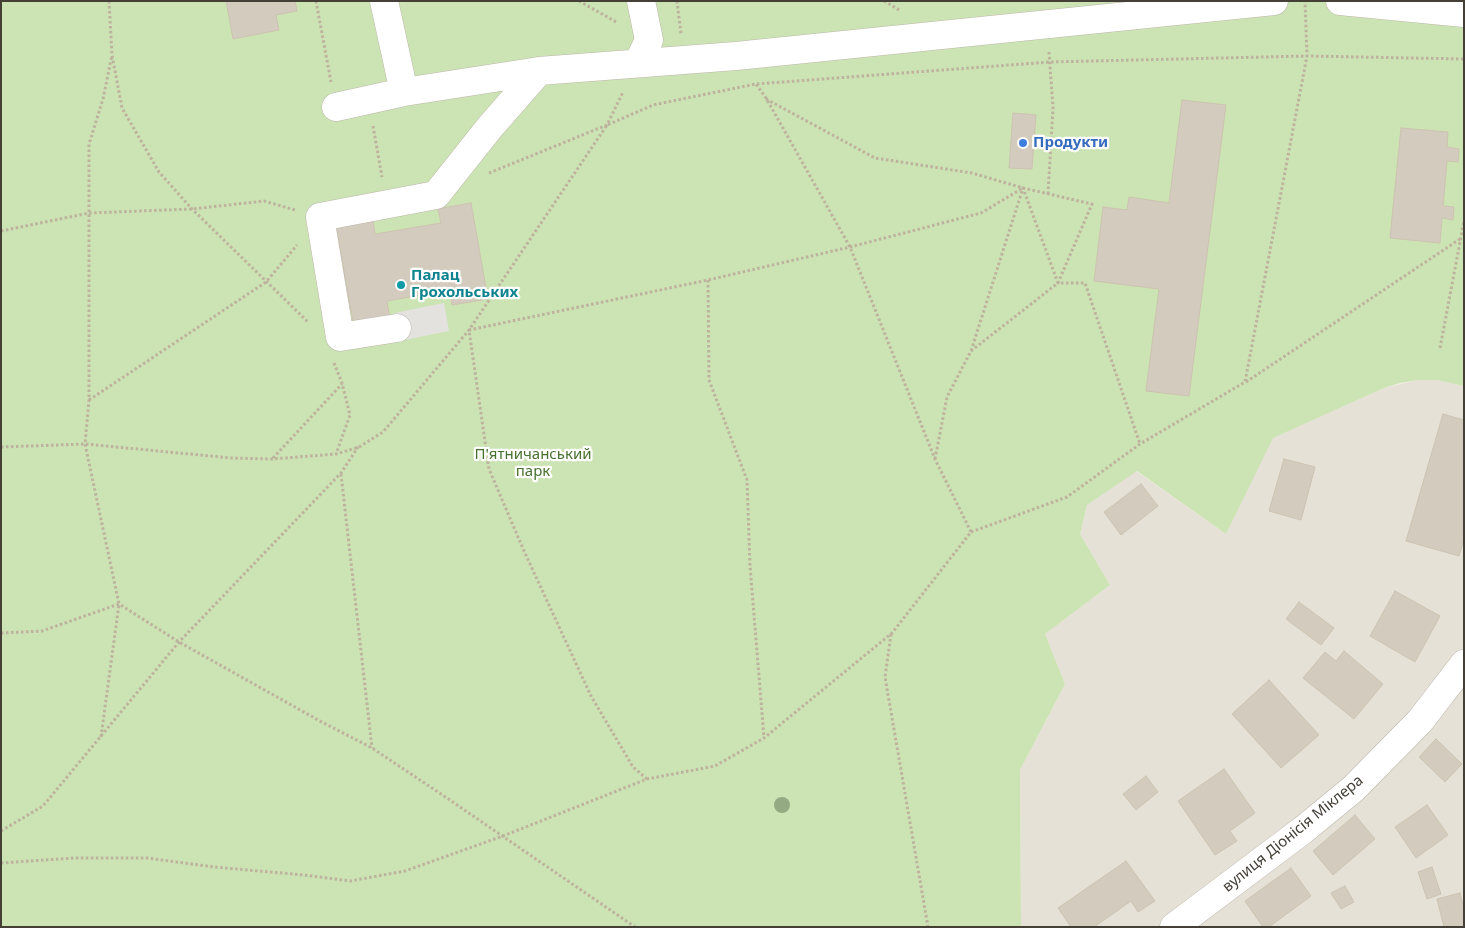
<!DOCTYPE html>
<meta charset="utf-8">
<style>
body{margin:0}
#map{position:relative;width:1465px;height:928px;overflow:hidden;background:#f2efe7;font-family:"Noto Sans",sans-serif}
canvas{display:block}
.frame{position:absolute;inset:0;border:2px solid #443f37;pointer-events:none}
</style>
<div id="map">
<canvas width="1465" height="928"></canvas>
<div class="frame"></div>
</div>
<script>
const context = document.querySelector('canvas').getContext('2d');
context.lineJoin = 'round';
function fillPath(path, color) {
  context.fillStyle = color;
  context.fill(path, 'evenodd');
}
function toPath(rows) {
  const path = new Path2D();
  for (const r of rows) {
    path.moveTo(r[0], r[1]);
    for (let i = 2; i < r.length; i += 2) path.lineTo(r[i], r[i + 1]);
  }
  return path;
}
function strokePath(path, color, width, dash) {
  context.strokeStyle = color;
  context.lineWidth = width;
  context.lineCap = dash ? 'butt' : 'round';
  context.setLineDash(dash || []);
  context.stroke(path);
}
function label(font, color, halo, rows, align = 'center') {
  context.font = font + ' "Noto Sans",sans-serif';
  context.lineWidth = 4.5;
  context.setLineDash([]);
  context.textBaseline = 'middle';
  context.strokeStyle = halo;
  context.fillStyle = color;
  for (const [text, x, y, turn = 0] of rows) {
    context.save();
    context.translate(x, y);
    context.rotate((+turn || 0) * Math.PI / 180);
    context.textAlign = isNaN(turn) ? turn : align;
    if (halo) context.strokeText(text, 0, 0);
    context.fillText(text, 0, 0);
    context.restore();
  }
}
const residential = toPath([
 [1418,380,1437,380,1464,386,1464,927,1021,927,1020,770,1065,684,1045,634,1110,585,1080,534,1087,505,1136,471,1226,534,1272,438,1384,388]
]);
const green = toPath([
 [1,1,1464,1,1464,386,1437,380,1418,380,1400,383,1384,388,1273,438,1226,534,1137,471,1087,505,1080,534,1110,585,1045,634,1065,684,1020,770,1021,927,1,927]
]);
const parking = toPath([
 [444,303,449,331,399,341,394,313]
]);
const building = toPath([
 [226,1,295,1,297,11,276,15,279,30,233,39,226,1],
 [1182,100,1226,105,1189,396,1146,391,1159,289,1094,281,1103,207,1127,210,1129,197,1169,203,1182,100],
 [1013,113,1036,115,1032,169,1009,168,1013,113],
 [1401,128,1448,132,1447,147,1459,149,1458,162,1447,161,1443,206,1454,207,1453,220,1442,218,1440,243,1390,238,1401,128],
 [471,203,488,299,452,305,450,290,387,301,390,320,354,326,336,227,373,221,375,234,441,223,438,209,471,203],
 [1443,414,1464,420,1464,539,1459,556,1406,541,1443,414],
 [1284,459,1315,467,1301,520,1269,511,1284,459],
 [1141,484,1158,506,1121,535,1104,512,1141,484],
 [1395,591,1440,616,1415,662,1370,636,1395,591],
 [1299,602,1334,628,1321,645,1286,619,1299,602],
 [1344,651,1383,684,1354,719,1303,678,1325,652,1336,661,1344,651],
 [1269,680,1319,735,1281,768,1232,714,1269,680],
 [1436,739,1462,764,1445,782,1419,757,1436,739],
 [1224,769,1255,813,1230,831,1237,841,1215,855,1178,801,1224,769],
 [1146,776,1158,792,1136,810,1123,794,1146,776],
 [1427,805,1448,835,1416,858,1395,827,1427,805],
 [1355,815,1375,839,1333,875,1313,851,1355,815],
 [1126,861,1155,901,1138,912,1131,901,1094,927,1071,927,1058,908,1126,861],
 [1432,867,1441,894,1427,899,1418,872,1432,867],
 [1291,868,1311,896,1269,927,1263,927,1245,901,1291,868],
 [1345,886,1354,902,1341,909,1331,893,1345,886],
 [1460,893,1464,909,1464,927,1444,927,1437,899,1460,893]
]);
const path = toPath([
 [109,1,112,55,122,108,159,172,192,209,309,323],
 [316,1,331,82],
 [579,1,618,23],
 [677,1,681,34],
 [884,1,901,11],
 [766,99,875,158,972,173,1023,188,1092,204,1058,283,1085,283,1140,444],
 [373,126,382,177],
 [489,173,607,125,623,92],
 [1048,194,1053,108,1049,52],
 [1,231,89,213,192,209,264,201,295,210],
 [708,280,709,380,747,480,750,566,764,738],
 [1440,348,1464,221],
 [334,363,342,383,350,415,336,454],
 [1246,382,1460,239],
 [89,400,266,282,297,245],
 [1,447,85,444,231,458,272,459,336,454,359,447,383,432,469,330,607,125,653,105,756,84,1050,62,1307,56,1464,59],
 [273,458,342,384],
 [935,459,947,397,971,351,1058,283,1023,188,971,351],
 [341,474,372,748],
 [971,532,1067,497,1140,444,1245,382,1307,56,1305,1],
 [1,633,42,631,119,604,179,642,318,720,372,748,444,796,635,927],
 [891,634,885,677,928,927],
 [101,737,119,604,85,444,89,400,89,144,103,99,112,55],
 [647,779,633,767,591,696,524,551,489,469,469,330,708,280,850,247,981,213,1023,188],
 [1,831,43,806,179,642,341,473,358,447],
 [1,863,74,858,147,858,214,867,304,875,350,881,405,871,503,836,647,779,715,766,764,738,892,633,971,532,935,459,850,247,766,98,756,84]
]);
const minor = toPath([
 [384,1,404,92],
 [1340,1,1464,13],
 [638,63,649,40,641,1],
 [336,107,404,92,539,71,736,56,1274,1],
 [397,328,340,337,320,217,436,195,490,127,539,71],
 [1174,927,1303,830,1353,789,1420,721,1464,664]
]);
const trees = [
 [782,805]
];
const markers = [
 [1023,143,5,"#3f7fe0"],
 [401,285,5,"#0f9aa8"]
];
const shopNames = [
 ["Продукти",1033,143]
];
const cultureNames = [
 ["Палац",411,276],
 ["Грохольських",411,293]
];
const parkNames = [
 ["П'ятничанський",533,455],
 ["парк",533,472]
];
const streetNames = [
 ["вулиця Діонісія Міклера",1293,834,-39]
];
fillPath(residential, '#e5e1d6');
fillPath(green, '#cce3b3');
fillPath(parking, '#e3e2df');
fillPath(building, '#d3cbbe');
strokePath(building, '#cdc3b1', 1);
strokePath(minor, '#bdb7ab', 29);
strokePath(path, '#bdb29d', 3, [2.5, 2.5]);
strokePath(minor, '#fff', 28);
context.fillStyle = '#94aa82';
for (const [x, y] of trees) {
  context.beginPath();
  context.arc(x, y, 8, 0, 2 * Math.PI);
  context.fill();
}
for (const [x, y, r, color] of markers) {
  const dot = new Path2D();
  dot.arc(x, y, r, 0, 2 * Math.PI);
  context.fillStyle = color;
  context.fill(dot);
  strokePath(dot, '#fff', 2);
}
label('bold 15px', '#366cbe', '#fff', shopNames, 'left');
label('bold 15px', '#0d838f', '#fff', cultureNames, 'left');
label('15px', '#47712f', '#fff', parkNames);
label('15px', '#443f37', '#fff', streetNames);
</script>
